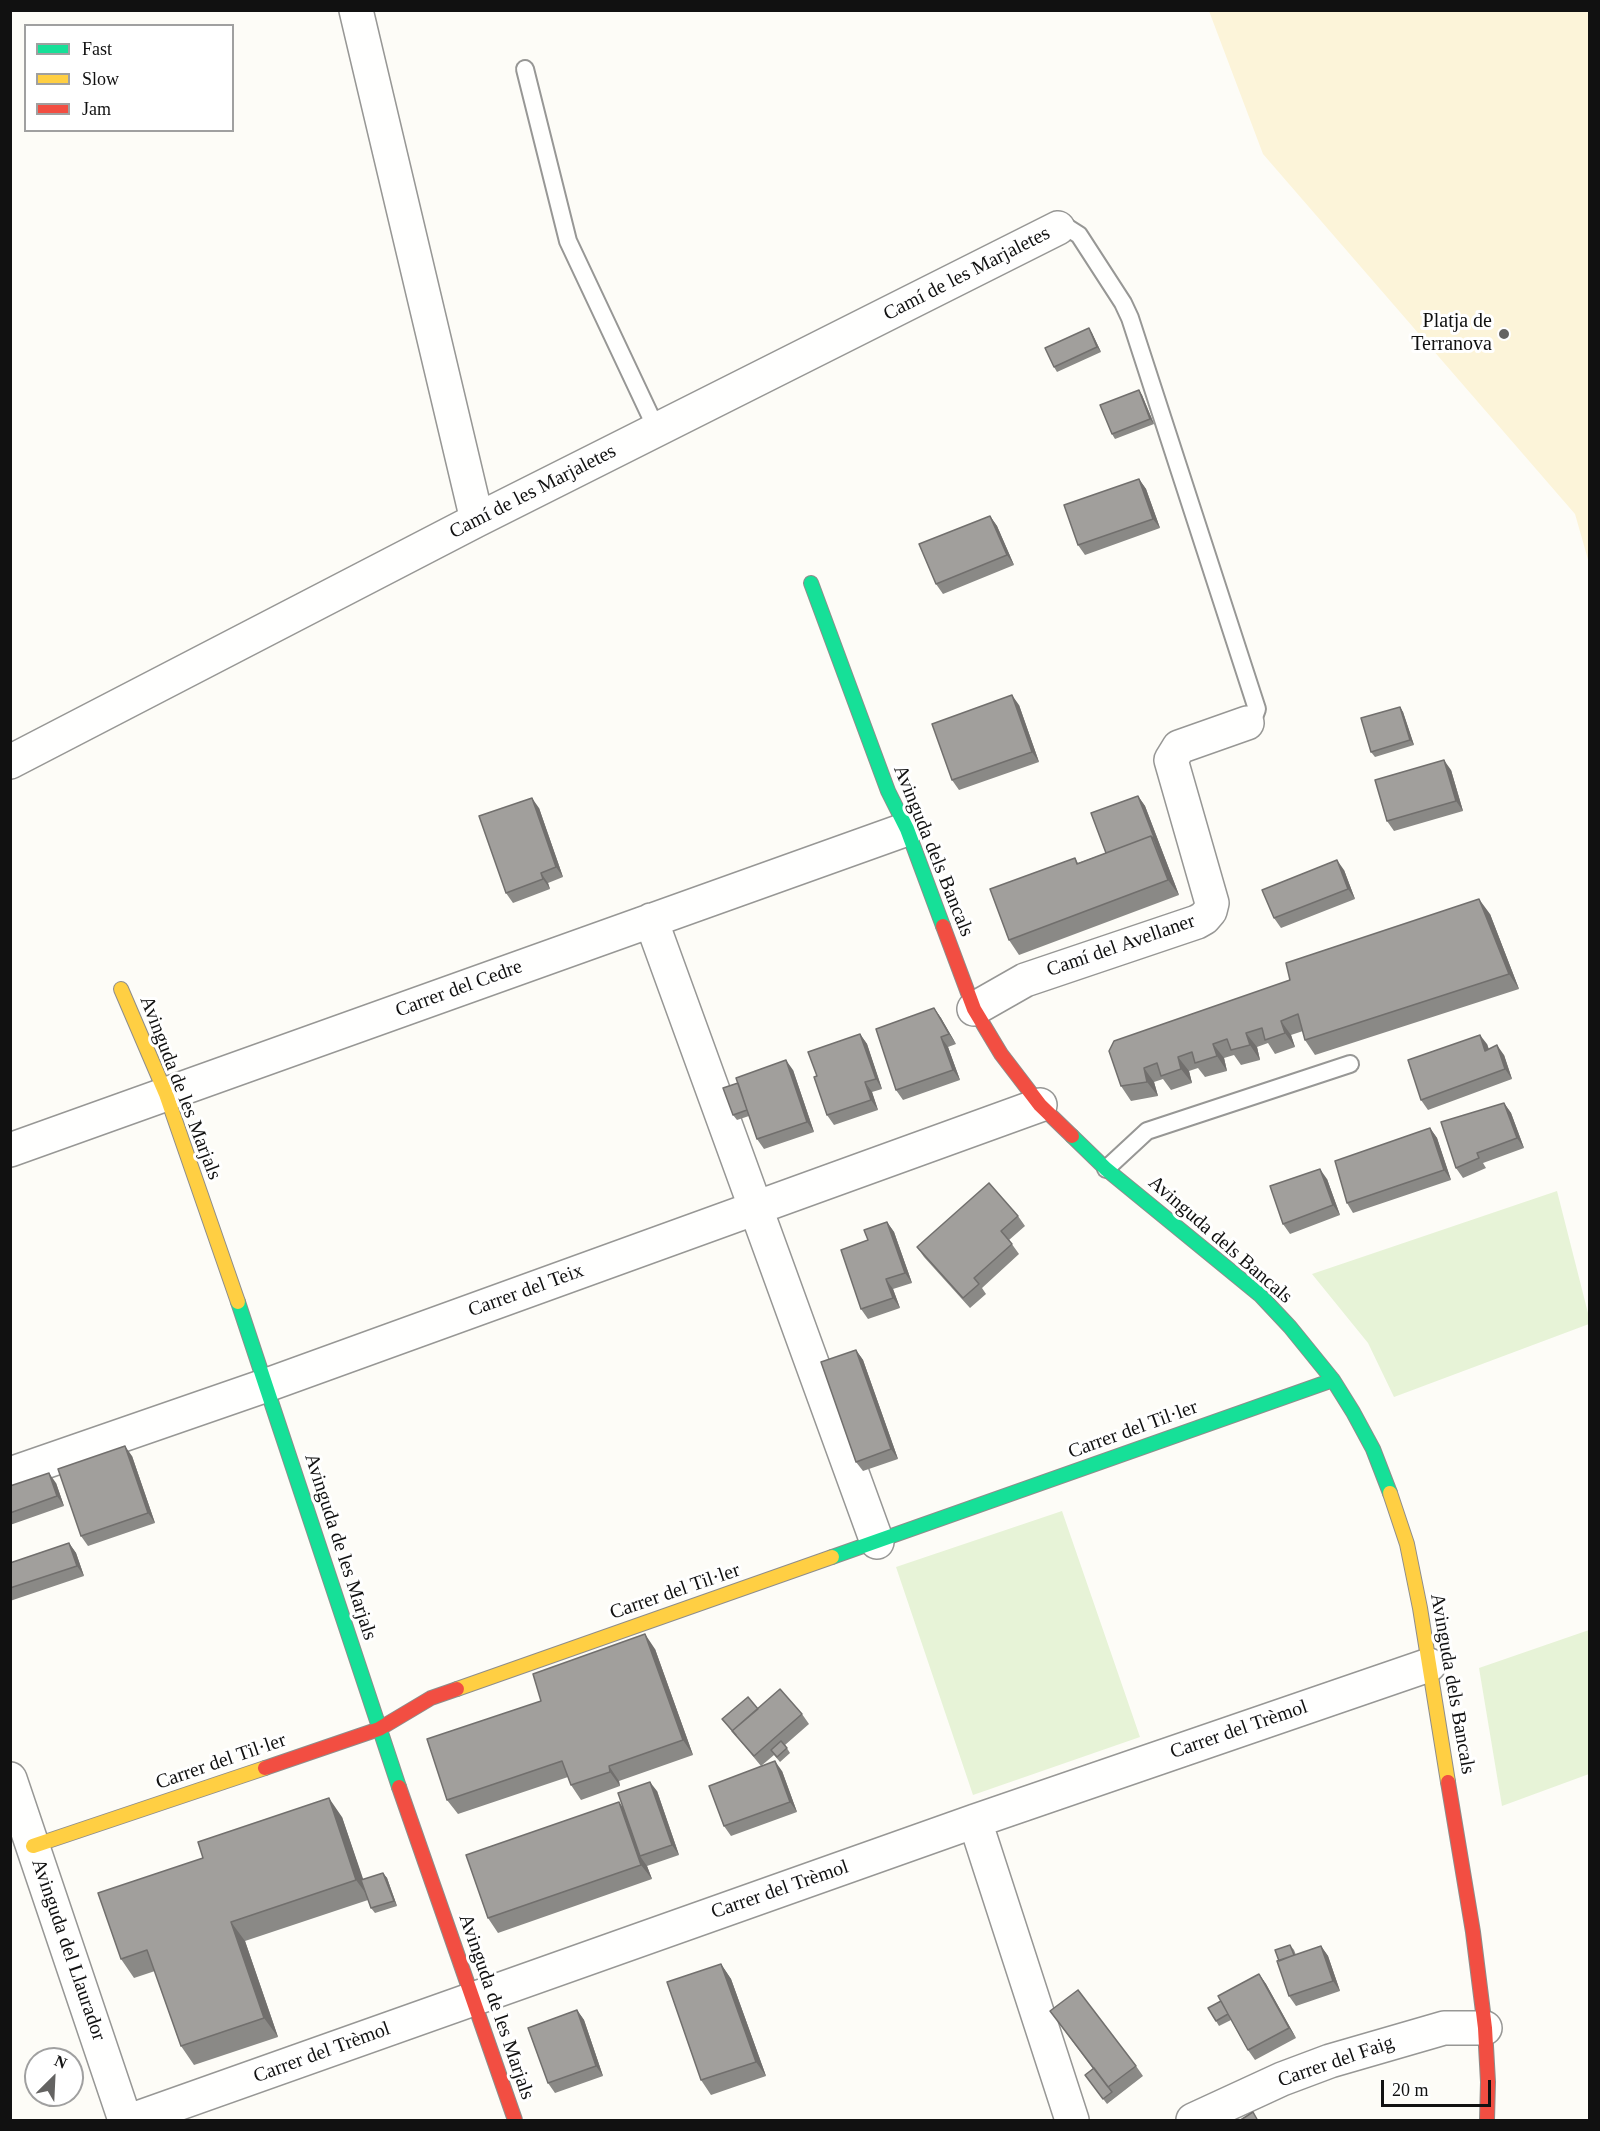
<!DOCTYPE html>
<meta charset="utf-8">
<style>
body{margin:0}
#map{position:relative;width:1600px;height:2131px;overflow:hidden;background:#fdfcf7;font-family:Georgia,serif}
canvas{display:block}
.frame{position:absolute;inset:0;border:12px solid #111;pointer-events:none}
.legend{position:absolute;left:24px;top:24px;width:210px;height:108px;box-sizing:border-box;background:#fff;border:2px solid #a0a0a0;margin:0;padding:8px 10px;list-style:none;font-size:18px;color:#111}
.legend li{display:flex;align-items:center;gap:12px;height:30px}
.legend b{width:30px;border:2px solid #a0a0a0}
.north{position:absolute;left:24px;top:2047px;width:60px;height:60px;box-sizing:border-box;background:#fff;border:2px solid #a0a0a0;border-radius:50%;rotate:24deg;font-size:16px;font-weight:700;line-height:24px;text-align:center;color:#111}
.north::after{content:'';display:block;margin:auto;width:21px;height:27px;background:#646362;clip-path:polygon(50% 0,100% 100%,50% 72%,0 100%)}
.scale{position:absolute;left:1381px;top:2080px;width:110px;height:27px;box-sizing:border-box;border:3px solid #111;border-top:0;padding-left:8px;font-size:18px;line-height:21px;white-space:nowrap;color:#111;-webkit-text-stroke:4px #fff;paint-order:stroke}
</style>
<div id="map">
<canvas width="1600" height="2131"></canvas>
<div class="frame"></div>
<ul class="legend">
<li><b style="height:8px;background:#16e098"></b>Fast</li>
<li><b style="height:8px;background:#ffcf43"></b>Slow</li>
<li><b style="height:8px;background:#f24e42"></b>Jam</li>
</ul>
<div class="north">N</div>
<div class="scale">20 m</div>
</div>
<script>
const context = document.querySelector('canvas').getContext('2d');
context.lineJoin = 'round';
function fillPath(path, color) {
  context.fillStyle = color;
  context.fill(path, 'evenodd');
}
function toPath(rows) {
  const path = new Path2D();
  for (const r of rows) {
    path.moveTo(r[0], r[1]);
    for (let i = 2; i < r.length; i += 2) path.lineTo(r[i], r[i + 1]);
  }
  return path;
}
function strokePath(path, color, width, dash) {
  context.strokeStyle = color;
  context.lineWidth = width;
  context.lineCap = dash ? 'butt' : 'round';
  context.setLineDash(dash || []);
  context.stroke(path);
}
function label(font, color, halo, rows, align = 'center') {
  context.font = font + ' Georgia,serif';
  context.lineWidth = 6;
  context.setLineDash([]);
  context.textBaseline = 'middle';
  context.strokeStyle = halo;
  context.fillStyle = color;
  for (const [text, x, y, turn = 0] of rows) {
    context.save();
    context.translate(x, y);
    context.rotate((+turn || 0) * Math.PI / 180);
    context.textAlign = isNaN(turn) ? turn : align;
    if (halo) context.strokeText(text, 0, 0);
    context.fillText(text, 0, 0);
    context.restore();
  }
}
const green = toPath([
 [1557,1191,1589,1317,1589,1324,1394,1397,1368,1343,1312,1274],
 [1062,1511,1140,1737,973,1795,896,1567],
 [1589,1630,1589,1774,1502,1806,1479,1668]
]);
const sand = toPath([
 [1209,11,1589,11,1589,563,1575,514,1263,154]
]);
const lane = toPath([
 [525,69,568,241,657,430],
 [1058,228,1068,228,1079,235,1123,303,1130,318,1257,709,1253,720,1247,723],
 [1106,1169,1147,1131,1350,1064]
]);
const street = toPath([
 [356,10,477,520],
 [10,762,477,520,1058,228],
 [651,920,877,1542],
 [974,1009,1025,980,1197,922,1204,918,1210,911,1212,903,1171,760,1179,747,1247,723],
 [10,1150,907,829],
 [10,1474,267,1385,1040,1105],
 [10,1779,125,2120],
 [975,1821,1072,2120],
 [132,2120,975,1821,1429,1665],
 [1193,2120,1282,2079,1330,2061,1444,2028,1485,2028]
]);
const fast = toPath([
 [811,583,888,791,907,829,943,926],
 [1072,1136,1106,1169,1260,1295,1290,1327,1333,1380,1353,1412,1373,1449,1390,1493],
 [238,1302,399,1787],
 [832,1557,1333,1380]
]);
const slow = toPath([
 [121,989,166,1094,238,1302],
 [1390,1493,1407,1544,1420,1608,1448,1782],
 [457,1689,832,1557],
 [33,1846,265,1768]
]);
const jam = toPath([
 [943,926,974,1009,1001,1054,1040,1105,1072,1136],
 [265,1768,379,1729,431,1698,457,1689],
 [1448,1782,1473,1932,1485,2028,1488,2082,1487,2120],
 [399,1787,515,2120]
]);
const wall = toPath([
 [1089,328,1092,333,1101,352,1057,372,1054,367],
 [1139,390,1142,395,1154,424,1115,439,1112,434],
 [1139,479,1146,489,1160,528,1085,555,1078,545],
 [990,516,997,526,1014,565,943,594,936,584],
 [1019,705,1039,762,959,790,952,780],
 [1400,707,1403,712,1414,745,1375,757,1371,752],
 [1451,770,1463,811,1394,831,1387,821],
 [1138,796,1145,806,1179,895,1019,955,1009,940,1075,858,1078,863,1106,853],
 [539,808,563,877,548,883,550,889,513,903,506,893],
 [1344,870,1355,899,1281,928,1274,918],
 [1490,914,1519,989,1315,1055,1305,1040,1303,1031,1291,1035,1295,1047,1275,1054,1268,1043,1257,1047,1260,1060,1241,1065,1234,1055,1224,1058,1227,1071,1205,1077,1198,1068,1189,1071,1192,1083,1171,1090,1163,1079,1154,1082,1158,1096,1131,1101,1121,1086,1109,1051],
 [934,1008,941,1018,956,1044,948,1047,960,1080,903,1100,896,1090],
 [860,1034,867,1044,882,1089,872,1092,878,1110,834,1125,827,1115,817,1076],
 [1487,1044,1489,1049,1504,1055,1512,1079,1428,1110,1421,1100],
 [793,1070,814,1132,764,1149,757,1139,749,1116,737,1120,733,1115,738,1083],
 [1504,1103,1511,1113,1524,1148,1483,1163,1486,1168,1463,1178,1456,1168],
 [1430,1128,1437,1138,1451,1180,1353,1213,1347,1203],
 [1327,1179,1340,1215,1290,1234,1283,1224],
 [1018,1216,1025,1226,1009,1240,1019,1254,982,1288,986,1294,970,1308,924,1257,917,1247],
 [887,1222,894,1232,912,1283,893,1289,900,1308,868,1319,861,1309,868,1240],
 [856,1350,863,1360,898,1459,863,1471,856,1462],
 [132,1456,155,1523,88,1546,81,1536],
 [56,1483,64,1506,10,1525,10,1486],
 [69,1543,76,1553,84,1576,10,1601,10,1563],
 [655,1649,693,1755,619,1781,620,1786,581,1800,571,1785,568,1777,458,1814,447,1800,541,1701],
 [758,1709,802,1714,809,1724,785,1745,790,1753,780,1762,774,1755,761,1766,722,1719],
 [782,1771,797,1812,731,1836,724,1826],
 [657,1791,679,1855,647,1866,652,1879,498,1933,488,1918,619,1802,623,1808],
 [342,1817,363,1880,383,1873,387,1878,397,1906,375,1913,371,1908,368,1900,245,1941,278,2037,194,2065,181,2046,155,1971,134,1978,121,1959],
 [1290,1945,1294,1950,1296,1955,1321,1946,1328,1956,1340,1991,1296,2006,1289,1996,1279,1961],
 [721,1964,731,1979,766,2076,711,2095,701,2080],
 [1259,1974,1266,1984,1296,2038,1255,2060,1248,2050,1231,2020,1219,2026,1216,2021,1221,2001],
 [577,2010,584,2020,603,2076,555,2093,548,2083],
 [1050,2011,1136,2066,1143,2076,1107,2104,1085,2075,1093,2069]
]);
const shadedWall = toPath([
 [1089,328,1092,333,1101,352,1097,347],
 [1139,390,1142,395,1154,424,1150,419],
 [1139,479,1146,489,1160,528,1153,519],
 [990,516,997,526,1014,565,1007,555],
 [1012,695,1019,705,1039,762,1032,752],
 [1400,707,1403,712,1414,745,1410,740],
 [1444,760,1451,770,1463,811,1456,801],
 [1138,796,1145,806,1179,895,1168,880],
 [532,798,539,808,563,877,556,867],
 [1337,860,1344,870,1355,899,1348,889],
 [541,873,548,883,550,889,543,879],
 [1479,899,1490,914,1519,989,1509,974],
 [934,1008,941,1018,956,1044,949,1034],
 [1281,1021,1291,1035,1295,1047,1285,1033],
 [1246,1033,1257,1047,1260,1060,1250,1045],
 [860,1034,867,1044,882,1089,876,1079],
 [1480,1035,1487,1044,1492,1061,1485,1051],
 [941,1037,948,1047,960,1080,953,1070],
 [1213,1044,1224,1058,1227,1071,1217,1056],
 [1497,1045,1504,1055,1512,1079,1505,1069],
 [1178,1057,1189,1071,1192,1083,1181,1069],
 [786,1060,793,1070,814,1132,807,1122],
 [1144,1068,1154,1082,1158,1096,1147,1082],
 [865,1082,872,1092,878,1110,871,1100],
 [1504,1103,1511,1113,1524,1148,1517,1138],
 [1430,1128,1437,1138,1451,1180,1444,1170],
 [1320,1169,1327,1179,1340,1215,1333,1205],
 [887,1222,894,1232,912,1283,905,1273],
 [886,1279,893,1289,900,1308,893,1298],
 [856,1350,863,1360,898,1459,891,1449],
 [125,1446,132,1456,155,1523,148,1513],
 [49,1473,56,1483,64,1506,57,1496],
 [69,1543,76,1553,84,1576,77,1566],
 [645,1634,655,1649,693,1755,683,1740],
 [775,1761,782,1771,797,1812,790,1802],
 [609,1766,619,1781,620,1786,610,1772],
 [650,1782,657,1791,679,1855,672,1845],
 [329,1798,342,1817,370,1899,356,1880],
 [619,1802,629,1816,640,1856,647,1866,652,1879,641,1865],
 [383,1873,387,1878,397,1906,394,1901],
 [231,1922,245,1941,278,2037,264,2018],
 [1321,1946,1328,1956,1340,1991,1333,1981],
 [721,1964,731,1979,766,2076,756,2062],
 [1259,1974,1266,1984,1296,2038,1289,2028],
 [577,2010,584,2020,603,2076,596,2066]
]);
const building = toPath([
 [1089,328,1097,347,1054,367,1045,348,1089,328],
 [1139,390,1150,419,1112,434,1100,405,1139,390],
 [1139,479,1153,519,1078,545,1064,505,1139,479],
 [990,516,1007,555,936,584,919,544,990,516],
 [1012,695,1032,752,952,780,932,724,1012,695],
 [1400,707,1410,740,1371,752,1361,718,1400,707],
 [1444,760,1456,801,1387,821,1375,780,1444,760],
 [1138,796,1155,840,1151,836,1106,853,1091,813,1138,796],
 [532,798,556,867,541,873,543,879,506,893,479,816,532,798],
 [1151,836,1168,880,1009,940,990,889,1075,858,1077,864,1151,836],
 [1337,860,1348,889,1274,918,1262,890,1337,860],
 [1479,899,1509,974,1305,1040,1298,1014,1281,1021,1285,1033,1265,1040,1262,1028,1246,1033,1250,1045,1231,1050,1227,1039,1213,1044,1217,1056,1195,1063,1192,1052,1178,1057,1181,1069,1161,1076,1157,1063,1144,1068,1147,1082,1121,1086,1109,1051,1114,1041,1290,980,1286,963,1479,899],
 [934,1008,949,1034,941,1037,953,1070,896,1090,876,1029,934,1008],
 [860,1034,876,1079,865,1082,871,1100,827,1115,814,1077,817,1076,808,1052,860,1034],
 [1480,1035,1485,1051,1497,1045,1505,1069,1421,1100,1408,1060,1480,1035],
 [786,1060,807,1122,757,1139,736,1078,786,1060],
 [738,1083,747,1110,733,1115,723,1088,738,1083],
 [1504,1103,1517,1138,1477,1153,1479,1158,1456,1168,1441,1122,1504,1103],
 [1430,1128,1444,1170,1347,1203,1335,1161,1430,1128],
 [1320,1169,1333,1205,1283,1224,1270,1186,1320,1169],
 [989,1183,1018,1216,1001,1231,1012,1244,974,1278,979,1284,963,1298,917,1247,989,1183],
 [887,1222,905,1273,886,1279,893,1298,861,1309,841,1250,868,1240,864,1230,887,1222],
 [856,1350,891,1449,856,1462,821,1362,856,1350],
 [125,1446,148,1513,81,1536,58,1469,125,1446],
 [49,1473,57,1496,10,1513,10,1486,49,1473],
 [69,1543,77,1566,10,1588,10,1563,69,1543],
 [645,1634,683,1740,609,1766,610,1772,571,1785,562,1761,447,1800,427,1739,541,1701,533,1674,645,1634],
 [780,1689,802,1714,754,1756,732,1731,780,1689],
 [748,1697,758,1709,732,1731,736,1735,722,1719,748,1697],
 [781,1741,787,1748,777,1757,771,1750,781,1741],
 [775,1761,790,1802,724,1826,709,1786,775,1761],
 [650,1782,672,1845,640,1856,618,1793,650,1782],
 [329,1798,356,1880,231,1922,264,2018,181,2046,147,1950,121,1959,98,1893,203,1858,198,1842,329,1798],
 [619,1802,641,1865,488,1918,466,1855,619,1802],
 [383,1873,394,1901,371,1908,361,1880,383,1873],
 [1290,1945,1294,1955,1279,1961,1275,1950,1290,1945],
 [1321,1946,1333,1981,1289,1996,1277,1961,1321,1946],
 [721,1964,756,2062,701,2080,667,1982,721,1964],
 [1259,1974,1289,2028,1248,2050,1218,1996,1259,1974],
 [1078,1990,1136,2066,1108,2087,1050,2011,1078,1990],
 [1221,2001,1228,2014,1216,2021,1208,2008,1221,2001],
 [577,2010,596,2066,548,2083,528,2028,577,2010],
 [1094,2068,1112,2092,1103,2099,1085,2075,1094,2068],
 [1253,2112,1258,2121,1239,2121,1253,2112]
]);
const markers = [
 [1504,334,6,"#646362"]
];
const streetNames = [
 ["Camí de les Marjaletes",967,274,-27],
 ["Camí de les Marjaletes",533,492,-27],
 ["Avinguda dels Bancals",933,851,68],
 ["Camí del Avellaner",1121,946,-19],
 ["Carrer del Cedre",459,989,-20],
 ["Avinguda de les Marjals",180,1088,69],
 ["Avinguda dels Bancals",1220,1240,41],
 ["Carrer del Teix",526,1291,-20],
 ["Carrer del Til·ler",1133,1430,-20],
 ["Avinguda de les Marjals",340,1547,72],
 ["Carrer del Til·ler",675,1592,-19],
 ["Avinguda dels Bancals",1452,1684,80],
 ["Carrer del Trèmol",1239,1730,-19],
 ["Carrer del Til·ler",221,1762,-19],
 ["Carrer del Trèmol",780,1890,-19],
 ["Avinguda del Llaurador",68,1950,71],
 ["Avinguda de les Marjals",496,2007,71],
 ["Carrer del Trèmol",322,2053,-20],
 ["Carrer del Faig",1336,2062,-19]
];
const poiNames = [
 ["Platja de",1492,322],
 ["Terranova",1492,345]
];
fillPath(green, '#e7f3d7');
fillPath(sand, '#fcf4d9');
strokePath(lane, '#979795', 20);
strokePath(street, '#979795', 36);
strokePath(fast, '#8e8d8b', 16);
strokePath(slow, '#8e8d8b', 16);
strokePath(jam, '#8e8d8b', 16);
strokePath(lane, '#fffffe', 16);
strokePath(street, '#fffffe', 33);
strokePath(fast, '#16e098', 14);
strokePath(slow, '#ffcf43', 14);
strokePath(jam, '#f24e42', 14);
fillPath(wall, '#8a8986');
fillPath(shadedWall, '#716f6d');
fillPath(building, '#a19f9c');
strokePath(building, '#716f6d', 1.5);
for (const [x, y, r, color] of markers) {
  const dot = new Path2D();
  dot.arc(x, y, r, 0, 2 * Math.PI);
  context.fillStyle = color;
  context.fill(dot);
  strokePath(dot, '#fff', 2);
}
label('20px', '#111', '#fff', streetNames);
label('20px', '#111', '#fff', poiNames, 'right');
</script>
